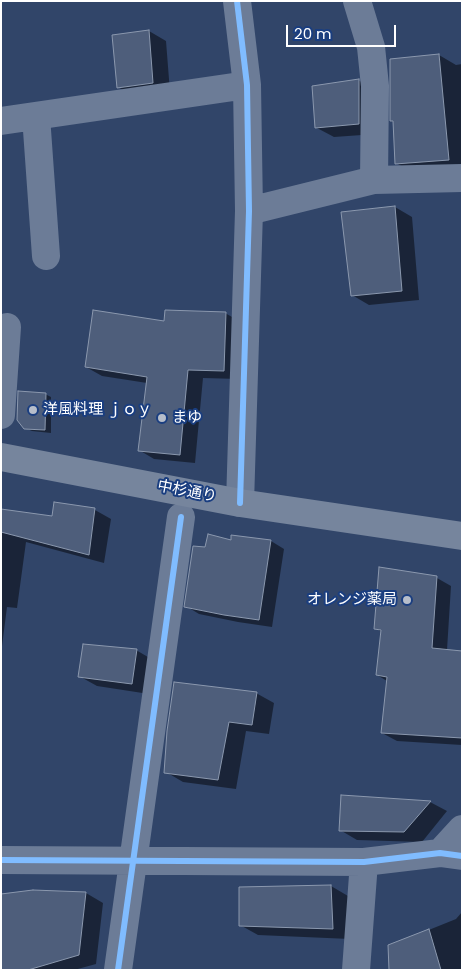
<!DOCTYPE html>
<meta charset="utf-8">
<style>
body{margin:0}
#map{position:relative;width:463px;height:971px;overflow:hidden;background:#314569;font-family:Poppins,sans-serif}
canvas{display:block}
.frame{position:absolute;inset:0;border:2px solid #fff;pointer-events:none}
.scale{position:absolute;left:286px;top:25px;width:110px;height:22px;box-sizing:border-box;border:2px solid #fff;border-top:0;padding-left:6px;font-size:15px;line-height:18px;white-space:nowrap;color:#fff;-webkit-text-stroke:4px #1a3e80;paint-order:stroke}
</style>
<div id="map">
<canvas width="463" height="971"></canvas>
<div class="frame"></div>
<div class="scale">20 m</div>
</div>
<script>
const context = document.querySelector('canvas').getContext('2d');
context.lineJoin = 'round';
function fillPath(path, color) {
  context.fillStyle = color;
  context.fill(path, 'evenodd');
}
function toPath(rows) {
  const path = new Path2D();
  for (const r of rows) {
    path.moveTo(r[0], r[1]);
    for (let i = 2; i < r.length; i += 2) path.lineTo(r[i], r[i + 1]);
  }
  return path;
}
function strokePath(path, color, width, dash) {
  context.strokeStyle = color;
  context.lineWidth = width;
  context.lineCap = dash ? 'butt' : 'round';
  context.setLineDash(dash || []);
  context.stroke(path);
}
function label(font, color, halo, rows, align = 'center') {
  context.font = font + ' Poppins,"Noto Sans JP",sans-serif';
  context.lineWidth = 4;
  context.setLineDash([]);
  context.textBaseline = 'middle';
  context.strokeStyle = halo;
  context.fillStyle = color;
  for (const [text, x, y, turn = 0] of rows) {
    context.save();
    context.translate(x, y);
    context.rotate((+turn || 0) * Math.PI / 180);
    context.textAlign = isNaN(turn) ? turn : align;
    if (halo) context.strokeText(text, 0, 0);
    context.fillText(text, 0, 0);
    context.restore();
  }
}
const shadow = toPath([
 [149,31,166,41,170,92,135,97,118,87],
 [439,55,456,65,462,64,462,169,414,173,396,163,394,122,391,121],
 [358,80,376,90,376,134,334,137,317,128],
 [395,207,412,217,419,300,369,305,352,295],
 [225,313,241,322,239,379,203,378,195,463,154,459,139,450,147,383,102,376,86,367,165,322],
 [45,394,51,397,51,433,32,431,25,428],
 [55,504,95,510,111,519,104,563,26,542,17,608,7,607,1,654,1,510,53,517],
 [232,541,271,541,284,549,272,627,238,622,199,614,186,606,206,548],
 [437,578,451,586,447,650,462,652,462,745,397,741,382,733,387,681,377,675,382,632,375,628],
 [136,650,153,660,149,694,97,686,79,676],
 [256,693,274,703,269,734,246,731,236,789,183,782,166,772],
 [342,796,430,802,447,811,422,842,357,840,340,830],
 [331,886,348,896,350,939,258,935,240,925],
 [86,893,103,903,96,964,74,970,1,970],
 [462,912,462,970,391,970,389,946,456,919]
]);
const building = toPath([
 [149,30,153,83,117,88,112,35,149,30],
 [439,54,449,160,395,164,393,121,390,121,390,59,439,54],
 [359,79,359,124,315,128,312,86,359,79],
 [395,206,402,291,351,296,341,212,395,206],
 [93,310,164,321,165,310,226,312,224,371,188,370,180,455,138,451,147,377,85,367,93,310],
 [18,391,46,393,45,430,24,429,17,420,18,391],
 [54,502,95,508,89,555,1,532,1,509,52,516,54,502],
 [208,534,231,540,231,535,271,540,259,620,224,615,184,607,193,546,205,547,208,534],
 [379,567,437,576,432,648,462,651,462,738,381,733,387,677,376,675,381,630,374,629,379,567],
 [83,644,137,649,132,684,78,677,83,644],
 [174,682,257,692,252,725,229,722,218,780,164,773,167,731,174,682],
 [341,795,431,801,404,832,339,831,341,795],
 [331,885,333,929,239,926,239,887,331,885],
 [33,890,86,892,79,955,28,970,1,970,1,894,33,890],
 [429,929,441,970,389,970,388,945,429,929]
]);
const minor = toPath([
 [237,1,247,85,249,211,240,503],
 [357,1,371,47,375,86,374,180],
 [36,116,46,256],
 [1,121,247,85],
 [249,211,374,180,462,178],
 [1,415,7,327],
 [440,853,462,829],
 [1,860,364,862,440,853,462,856],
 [118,970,181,517],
 [356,970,364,862]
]);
const major = toPath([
 [1,457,240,503,462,536]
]);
const cycleway = toPath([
 [237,1,247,85,249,211,240,503],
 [1,860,364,862,440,853,462,856],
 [118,970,181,517]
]);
const markers = [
 [33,410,5,"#b7beca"],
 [162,418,5,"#b7beca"],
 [407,600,5,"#b7beca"]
];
const poiNames = [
 ["洋風料理 ｊｏｙ",43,410],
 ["まゆ",172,418],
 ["オレンジ薬局",397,600,"right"]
];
const streetNames = [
 ["中杉通り",187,492,11]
];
fillPath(shadow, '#0007');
fillPath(building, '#4e5e7b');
strokePath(building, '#8b98ae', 1);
strokePath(minor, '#6c7c97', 28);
strokePath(major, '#76859d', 28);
strokePath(cycleway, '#80bcff', 6);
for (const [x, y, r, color] of markers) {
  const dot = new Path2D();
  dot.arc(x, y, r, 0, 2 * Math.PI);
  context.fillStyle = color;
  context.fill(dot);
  strokePath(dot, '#1a3e80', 2);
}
label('15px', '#fff', '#1a3e80', poiNames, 'left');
label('15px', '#fff', '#1a3e80', streetNames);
</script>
